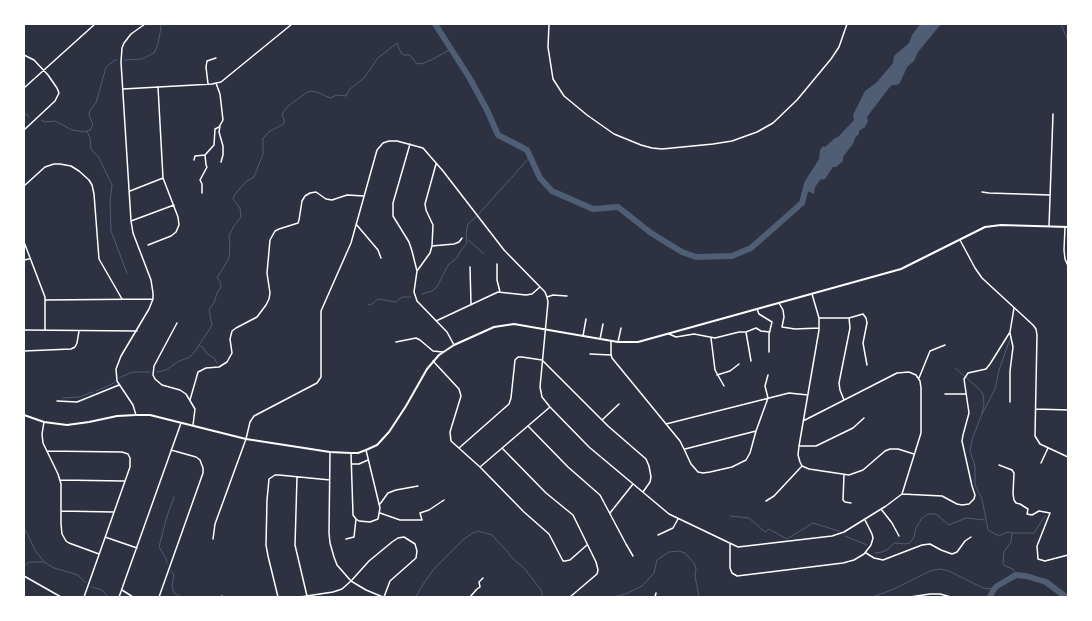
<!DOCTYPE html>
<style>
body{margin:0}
#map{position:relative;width:1092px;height:621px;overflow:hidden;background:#2d3142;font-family:"Source Sans 3",sans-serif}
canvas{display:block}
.frame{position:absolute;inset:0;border:25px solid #fff;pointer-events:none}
</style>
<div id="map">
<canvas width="1092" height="621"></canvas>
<div class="frame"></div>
</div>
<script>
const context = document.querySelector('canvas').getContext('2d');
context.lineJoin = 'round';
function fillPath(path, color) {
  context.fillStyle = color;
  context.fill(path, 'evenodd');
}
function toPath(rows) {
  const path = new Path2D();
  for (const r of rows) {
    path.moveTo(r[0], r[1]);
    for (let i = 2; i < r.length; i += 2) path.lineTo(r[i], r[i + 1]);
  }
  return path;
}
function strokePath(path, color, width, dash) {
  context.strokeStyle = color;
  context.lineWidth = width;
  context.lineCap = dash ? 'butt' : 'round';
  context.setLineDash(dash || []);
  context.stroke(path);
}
const water = toPath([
 [920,24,941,24,918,52,914,61,907,67,900,83,897,85,892,85,889,88,867,117,868,121,865,127,859,131,859,134,855,138,853,144,843,157,843,161,836,167,833,167,825,179,820,180,815,187,814,194,803,189,805,181,819,159,820,150,823,146,825,147,835,138,838,137,854,120,853,115,865,91,876,83,893,63,894,56,909,43,912,35]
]);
const stream = toPath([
 [1061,24,1068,41],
 [124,60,142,59,154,53,158,44,161,27,160,24],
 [25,113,29,117],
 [41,120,45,122,55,121,72,130,85,132,90,130,93,125,89,115,90,110,96,103,106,67,115,60,117,60],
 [87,131,90,138,91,149,99,158,112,185,110,202,111,231,127,273],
 [468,240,484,254],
 [230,245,229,236,234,226,241,217,240,208,233,199,235,194,247,181,254,177,263,154,263,138,270,131,284,124,284,120,282,114,288,106,306,93,310,91,317,92,330,98,337,95,346,96,350,89,364,78,378,58,397,43,401,53,404,55,410,55,416,63,422,64,433,59,451,49],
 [422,294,432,291,437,287,446,269,449,264,456,259,462,249,467,243,466,234,468,224,477,216,530,157],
 [368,305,372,304,378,299,396,302,402,297,411,297],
 [1010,339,999,370,995,389,981,416,972,440,970,451,975,466,975,485,982,499,988,530,999,536,1008,532,1012,533,1011,542,1004,552,1003,563,1005,566,1013,569,1016,575],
 [199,346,203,347,206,353,214,358,217,363],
 [955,368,978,388,983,394,984,404,982,413],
 [157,372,166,370,179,361,188,358,193,354,209,330,212,325,209,309,214,303,217,293,221,287,220,281,217,278,229,258,230,245],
 [119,378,132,372,150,372],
 [96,391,110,385,115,382],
 [63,398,79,397,93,392],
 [730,516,749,518,765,532,769,529,787,539,813,523,839,531],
 [24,527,35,550,44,562,54,568,78,575,86,583],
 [1012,533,1034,533,1045,516],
 [845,536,867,545],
 [875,553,882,552,887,550,894,543,906,544,910,543,914,537,916,528,922,518,928,514,936,514,949,525,966,518,985,520],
 [167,563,166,558,159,547,167,516,174,497],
 [24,567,29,562,43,562],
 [171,571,174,575,172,586,174,593,181,597],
 [92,587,102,590,108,597],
 [416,597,420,589,433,570,464,539,473,533,478,531,492,535,506,550,513,559,524,568,541,590,543,597],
 [610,597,623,595,642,586,654,573,657,560,669,552,679,551,685,553,694,563,696,569,695,576,699,597],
 [873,597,894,589,930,571,940,569,949,571,983,588,994,589]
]);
const river = toPath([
 [435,24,469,77,487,110,498,135,527,150,540,178,552,191,593,209,618,207,651,233,682,252,696,257,732,256,751,248,802,203,807,184],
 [990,597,994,589,997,586,1016,575,1026,576,1046,582,1066,597]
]);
const minor = toPath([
 [549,24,548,47,553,79,564,96,587,115,614,134,641,145,652,148,662,149,713,144,732,141,757,132,773,123,797,100,831,59,839,47,847,24],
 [24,55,34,60,48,75,57,88,59,93,55,101,24,130],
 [208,84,206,67,207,61,216,58],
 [24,88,95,24],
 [123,89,212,84,221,82,292,24],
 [220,126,219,132,223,146,223,155,221,162],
 [410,144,393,203,393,216,409,242,412,251,417,271,414,292,417,301,447,332,454,345],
 [194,160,195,156,205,155,214,145,215,129,219,127,223,120,220,94,216,83],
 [24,186,45,167,54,164,60,164,71,166,79,171,89,180,92,185,94,194,99,259,122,299],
 [130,191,163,178],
 [982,192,989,193,1050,195],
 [202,193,202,184,200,180,207,167,206,165,205,155],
 [131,221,174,205],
 [356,224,378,250,381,258],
 [1049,226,1053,114],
 [1065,227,1064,250,1065,259,1068,266],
 [960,240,975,268,982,278,1033,325,1036,329,1037,335,1035,436,1040,444,1068,457],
 [24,242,45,297,45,330],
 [148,245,171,236,176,232,179,225,178,217,163,178,158,87],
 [432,246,454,244,459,242,462,238],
 [24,260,29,259],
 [497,264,497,280,500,292],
 [470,267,471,304],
 [417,271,430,253,432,246,433,225,426,210,425,204,436,164],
 [812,294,819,318,819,330,799,446,798,455,800,462,802,466,809,469,849,475,863,470,885,451,890,449,898,449,914,454],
 [547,297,553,295,567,296],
 [45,300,153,299],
 [779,303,783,310,784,317,782,327,795,329,819,328],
 [757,309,759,314,772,322,769,334,769,352],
 [819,318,849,318,850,328,839,383,840,390,844,400],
 [849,318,863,314,866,318,867,323,863,343,867,365],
 [436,321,498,292,526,295,532,294,540,287],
 [177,323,154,366,153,375,155,379,162,385,180,390,186,394,195,409,193,425],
 [24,330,137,331],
 [746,332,756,328,761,331,770,332],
 [669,334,676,337,694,334,715,338,739,332,746,332,751,361],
 [583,336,586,319],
 [711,338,715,370,724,386],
 [600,339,603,324],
 [611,341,611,354,612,358,680,441,684,449,691,464,698,472,703,473,710,472,732,467,746,460,750,453,756,431,768,398],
 [396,342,416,338,420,340,433,351,443,352],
 [618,342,621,328],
 [24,351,71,349,75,347,77,343,79,331],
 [590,354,611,355],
 [433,361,459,389,461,396,450,432,451,441,480,467,524,512,549,534,563,561,565,561,570,560,587,545],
 [717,375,730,371,739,364],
 [768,375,765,386,768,398],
 [919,378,930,351,945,345],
 [945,394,966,394],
 [190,400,198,372,206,368,219,367,227,362,232,353,230,339,232,331,236,328,257,317,266,305,269,299,270,293,267,273,270,240,275,231,279,229,298,223,299,220,302,201,305,196,310,193,316,192,326,199,332,200,347,195,364,196],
 [57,401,77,402,119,385],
 [1010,402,1010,371,1013,347,1010,333],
 [1036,409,1068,410],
 [136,415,133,405,117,381,116,369,121,356,149,309,153,299,153,293,151,280,133,233,131,221,121,62,122,48,124,43,131,34,145,24],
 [602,420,619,404],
 [44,422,42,434,43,443,58,474,61,484,61,524,62,534,66,541,69,543,99,554],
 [666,424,789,393,808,395],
 [528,426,568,467,600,495,626,544,633,556],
 [799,446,816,446,853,428,864,418],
 [459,448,509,404,511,398,515,360,518,357,522,357,542,360,608,426,646,459,649,466,651,477,650,482,643,492],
 [502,448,546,493,573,515,596,562,598,570,597,574,570,597],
 [685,449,756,431],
 [47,451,122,452,128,454,130,458,130,467,84,597],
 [330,452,329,533,330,543,334,557,337,565,351,581,366,590,383,597],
 [351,453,353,515,356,519,359,521,370,522,378,519,380,508,366,450],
 [1041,463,1048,448],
 [351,464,359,464,368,460],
 [999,465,1012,470,1014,473,1013,494,1014,500,1016,503,1020,504,1028,509,1027,514,1032,515,1039,511,1050,513,1037,546,1038,559,1045,561,1068,555],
 [480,467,550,407],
 [844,475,843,500,845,502,851,503],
 [297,477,295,545,307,596],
 [60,480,124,481],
 [902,494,942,496,957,504,962,505,969,504,974,499,975,495,972,486,962,441,963,435,969,413,964,379,968,373,986,369,990,364,1010,332,1014,308],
 [766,501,774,496,802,466],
 [380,504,388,493,396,490,418,486],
 [881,509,892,523,899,536],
 [61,511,113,512],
 [380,513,400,520,422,520,420,513,429,510,444,500],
 [610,513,633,484],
 [658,535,673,528,678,519],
 [105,537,137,548],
 [213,539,215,524,246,439,250,422,254,416,317,383,321,377,321,311,351,243,377,150,383,143,389,141,397,141,423,148,443,171,504,250,545,292,547,297,548,302,540,387,542,397,550,407,589,447,669,514,738,547,832,536,844,532,886,506,902,494,921,433,921,388,920,381,916,375,909,372,897,373,803,421],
 [346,539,354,537,356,519],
 [1068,541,1068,549],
 [730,544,730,568,732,573,737,576,843,563,854,560,864,554,871,545,873,538,872,534,865,520],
 [866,553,874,558,883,560,922,545,930,544,941,550,952,554,957,552,965,541,971,537],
 [24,576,61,597],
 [122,590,133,597],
 [222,596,222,597],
 [119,597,181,423],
 [159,597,203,473,203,468,200,460,196,457,171,450],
 [278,597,268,556,266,545,267,500,269,479,275,475,279,475,330,480],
 [300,597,333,592,342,589,351,581,369,561,392,542,398,538,404,537,415,544,417,551,416,558,390,581,384,597],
 [470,597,477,589,480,587,479,582,483,578],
 [655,597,656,593],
 [910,597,930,594,940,594,951,597]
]);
const tertiary = toPath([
 [24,415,44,422,67,425,89,422,117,416,136,415,150,415,246,439,330,452,351,453,358,453,366,450,377,445,389,432,406,406,427,369,439,355,454,345,494,327,514,324,618,342,638,342,901,269,985,227,1001,225,1068,227]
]);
fillPath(water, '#4f5d75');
strokePath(stream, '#4f5d75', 1);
strokePath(river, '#4f5d75', 6);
strokePath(minor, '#fff', 1.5);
strokePath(tertiary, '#fff', 2);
</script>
